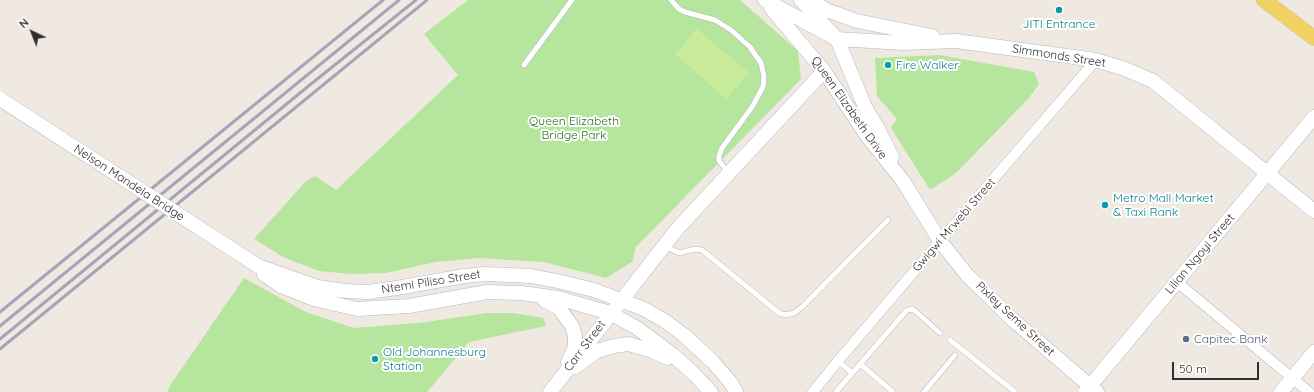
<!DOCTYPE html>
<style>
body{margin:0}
#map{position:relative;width:1314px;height:392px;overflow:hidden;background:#efe9e1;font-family:Quicksand,sans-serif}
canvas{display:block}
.north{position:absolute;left:12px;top:12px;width:40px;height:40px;-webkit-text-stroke:3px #fff;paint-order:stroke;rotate:317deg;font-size:11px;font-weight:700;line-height:16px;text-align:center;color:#2e2e2e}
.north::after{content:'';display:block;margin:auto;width:14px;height:18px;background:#2e2e2e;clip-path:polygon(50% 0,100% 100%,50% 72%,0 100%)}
.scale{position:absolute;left:1172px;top:362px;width:87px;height:18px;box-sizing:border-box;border:2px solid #2e2e2e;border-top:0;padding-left:5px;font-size:12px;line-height:14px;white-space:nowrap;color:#2e2e2e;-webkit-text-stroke:3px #fff;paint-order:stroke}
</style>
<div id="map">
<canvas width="1314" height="392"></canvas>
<div class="north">N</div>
<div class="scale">50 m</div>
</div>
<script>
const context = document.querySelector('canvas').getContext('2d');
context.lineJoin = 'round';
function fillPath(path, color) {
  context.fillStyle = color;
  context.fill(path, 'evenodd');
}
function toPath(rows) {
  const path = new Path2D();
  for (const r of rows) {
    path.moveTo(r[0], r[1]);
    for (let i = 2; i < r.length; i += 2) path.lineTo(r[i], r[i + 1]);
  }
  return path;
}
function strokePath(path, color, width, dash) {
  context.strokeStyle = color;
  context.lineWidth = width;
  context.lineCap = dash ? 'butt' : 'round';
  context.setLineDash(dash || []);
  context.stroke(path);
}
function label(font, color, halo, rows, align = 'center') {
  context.font = font + ' Quicksand,sans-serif';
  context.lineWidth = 4;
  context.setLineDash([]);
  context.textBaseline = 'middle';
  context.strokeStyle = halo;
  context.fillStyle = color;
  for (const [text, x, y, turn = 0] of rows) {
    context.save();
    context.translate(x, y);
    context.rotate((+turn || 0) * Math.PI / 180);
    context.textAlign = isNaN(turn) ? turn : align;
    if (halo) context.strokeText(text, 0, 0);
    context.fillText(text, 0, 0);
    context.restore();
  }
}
const green = toPath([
 [468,0,740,0,798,51,801,79,635,248,633,261,606,278,544,262,478,258,435,262,386,273,352,274,319,271,285,258,254,239,306,181,315,176,336,190,458,75,424,34],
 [939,55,1034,72,1039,84,1029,98,956,173,930,190,891,128,897,119,877,96,875,58],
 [244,278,306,312,354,328,419,323,487,313,513,313,543,318,546,326,469,342,427,392,167,392,171,384]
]);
const pitch = toPath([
 [697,29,749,73,726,99,675,54]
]);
const lane = toPath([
 [671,0,679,9,685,12,715,20,731,30,750,47,761,63,764,76,763,87,752,107,722,148,719,156,719,161,729,173],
 [524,65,572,0],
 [665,246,679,253,695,249,702,250,779,313,786,315,794,313,802,307,888,220],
 [950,340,1015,392],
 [838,361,852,373],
 [860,364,893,392],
 [836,392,906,311,910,309,914,310,940,333],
 [924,392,955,355]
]);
const street = toPath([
 [1177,282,1309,392],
 [813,392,838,361,940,241,1096,60]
]);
const secondary = toPath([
 [765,0,837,39,903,43,956,41,1096,60,1125,69,1153,81,1314,211],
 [801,0,837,39,865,107,878,129,892,157],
 [811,0,826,10,857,21,932,36],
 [771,8,824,71,867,136,903,181,940,241,967,275,1012,319,1097,392],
 [258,266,318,287,345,291,368,292,397,288,464,276,485,274,531,276,557,281,594,290,644,309,665,321,685,336,713,362,731,383,736,392],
 [264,274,281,286,314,299,357,309,409,306,487,292,522,293,558,298,610,313,637,328,672,354,695,375,711,392],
 [544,300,559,308,572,326,575,336,575,347,568,362],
 [575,367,597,351,614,346,628,344,650,350,668,358],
 [550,392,678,228,824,71],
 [1085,392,1314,117],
 [1281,392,1314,352]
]);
const primary = toPath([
 [1264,0,1314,38]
]);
const rail = toPath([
 [0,312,383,0],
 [0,326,399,0],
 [0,339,311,84,416,0],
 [0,349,427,0]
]);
const secondaryBridge = toPath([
 [0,99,258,266]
]);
const markers = [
 [1059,10,4,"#0f9aa8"],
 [888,65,4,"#0f9aa8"],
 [1105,205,4,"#0f9aa8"],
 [1186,339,4,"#5c6f8a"],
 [375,359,4,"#0f9aa8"]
];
const cultureNames = [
 ["JITI Entrance",1059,24,"center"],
 ["Fire Walker",896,65],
 ["Metro Mall Market",1113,198],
 ["& Taxi Rank",1113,212],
 ["Old Johannesburg",383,352],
 ["Station",383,366]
];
const streetNames = [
 ["Simmonds Street",1059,56,9],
 ["Queen Elizabeth Drive",849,108,55],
 ["Nelson Mandela Bridge",129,183,33],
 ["Gwigwi Mrwebi Street",954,225,-49],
 ["Lilian Ngoyi Street",1200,254,-50],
 ["Ntemi Piliso Street",431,282,-9],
 ["Pixley Seme Street",1015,319,43],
 ["Carr Street",585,346,-53]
];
const parkNames = [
 ["Queen Elizabeth",574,121],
 ["Bridge Park",574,135]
];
const serviceNames = [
 ["Capitec Bank",1194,339]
];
fillPath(green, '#b6e59e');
fillPath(pitch, '#c9ec9a');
strokePath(lane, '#b4b7c1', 6);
strokePath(street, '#b4b7c1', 11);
strokePath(secondary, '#b4b7c1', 15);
strokePath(primary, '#c9c9c9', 16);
strokePath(lane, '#fff', 5);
strokePath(street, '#fff', 10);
strokePath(secondary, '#fff', 14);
strokePath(primary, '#f2d163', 15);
strokePath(rail, '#a3a6b8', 3);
strokePath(secondaryBridge, '#b4b7c1', 15, []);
strokePath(secondaryBridge, '#fff', 14);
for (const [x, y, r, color] of markers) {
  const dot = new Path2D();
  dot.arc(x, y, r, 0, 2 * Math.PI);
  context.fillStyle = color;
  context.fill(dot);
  strokePath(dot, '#fff', 1.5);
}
label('12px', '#0d838f', '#fff', cultureNames, 'left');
label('12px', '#2e2e2e', '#fff', streetNames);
label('12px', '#2c6e1b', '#fff', parkNames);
label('12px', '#4e5e75', '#fff', serviceNames, 'left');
</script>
